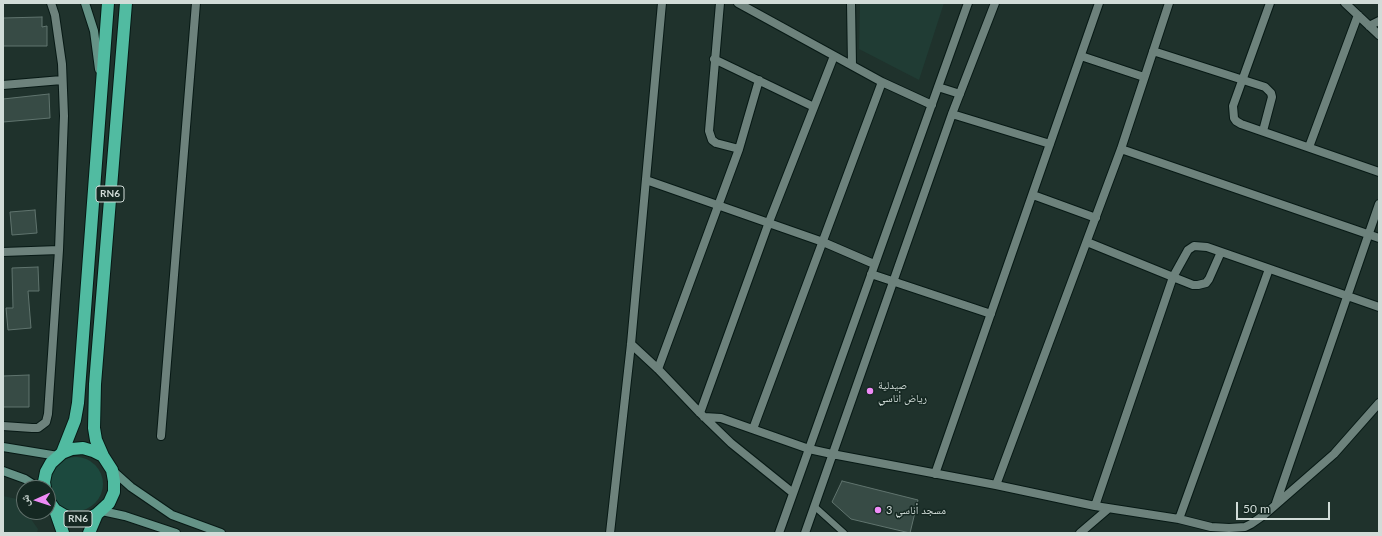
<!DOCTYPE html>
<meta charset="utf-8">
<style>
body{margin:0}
#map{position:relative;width:1382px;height:536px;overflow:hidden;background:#1f322c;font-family:Lato,"Noto Naskh Arabic",sans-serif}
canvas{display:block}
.frame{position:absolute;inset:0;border:4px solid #d1dcd8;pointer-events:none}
.north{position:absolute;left:16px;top:480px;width:40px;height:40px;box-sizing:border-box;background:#152822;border:1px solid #60706b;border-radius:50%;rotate:267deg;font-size:11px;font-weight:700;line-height:16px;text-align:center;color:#d1dcd8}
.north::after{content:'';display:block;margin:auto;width:14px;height:18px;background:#ef8bf7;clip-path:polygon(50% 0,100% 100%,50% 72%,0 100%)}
.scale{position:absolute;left:1236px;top:502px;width:94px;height:18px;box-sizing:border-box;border:2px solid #d1dcd8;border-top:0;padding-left:5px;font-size:12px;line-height:14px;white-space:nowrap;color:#d1dcd8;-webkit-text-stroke:3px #152822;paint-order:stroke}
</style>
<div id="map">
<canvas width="1382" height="536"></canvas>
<div class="frame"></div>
<div class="north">ش</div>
<div class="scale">50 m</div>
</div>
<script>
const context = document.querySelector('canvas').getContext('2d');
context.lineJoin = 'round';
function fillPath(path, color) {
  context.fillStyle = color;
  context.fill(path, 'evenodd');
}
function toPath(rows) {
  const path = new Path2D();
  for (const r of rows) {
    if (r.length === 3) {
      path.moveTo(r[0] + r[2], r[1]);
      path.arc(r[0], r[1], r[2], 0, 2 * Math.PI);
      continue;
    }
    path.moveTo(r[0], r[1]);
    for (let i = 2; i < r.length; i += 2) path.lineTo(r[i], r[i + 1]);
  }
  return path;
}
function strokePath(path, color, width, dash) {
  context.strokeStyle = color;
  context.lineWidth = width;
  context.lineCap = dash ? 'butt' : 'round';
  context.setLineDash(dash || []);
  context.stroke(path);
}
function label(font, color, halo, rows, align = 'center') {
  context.font = font + ' Lato,"Noto Naskh Arabic",sans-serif';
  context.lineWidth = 3;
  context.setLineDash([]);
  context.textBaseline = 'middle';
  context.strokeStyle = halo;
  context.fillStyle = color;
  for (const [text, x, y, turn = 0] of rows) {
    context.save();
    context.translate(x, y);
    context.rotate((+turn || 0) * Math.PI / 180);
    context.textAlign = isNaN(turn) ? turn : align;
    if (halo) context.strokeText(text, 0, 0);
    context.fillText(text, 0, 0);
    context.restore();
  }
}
const built = toPath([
 [860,3,944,3,919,80,859,49],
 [3,496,17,499,24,509,24,512,26,512,38,529,37,533,3,533]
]);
const green = toPath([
 [76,484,27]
]);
const building = toPath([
 [42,17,42,27,47,26,47,46,3,46,3,18,42,17],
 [49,94,50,118,3,122,3,99,49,94],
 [35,210,37,233,12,235,10,212,35,210],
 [38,267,39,291,28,291,31,328,8,330,6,308,13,308,12,268,38,267],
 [29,375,29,407,3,407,3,376,29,375],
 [842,481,918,500,910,533,851,519,832,502,842,481]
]);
const lane = toPath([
 [814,506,844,533]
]);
const street = toPath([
 [720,3,709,131,712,140,716,143,739,149],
 [738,3,882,82,932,105],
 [851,3,852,65],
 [1270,3,1233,106,1234,118,1236,121,1241,124,1379,172],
 [1345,3,1379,35],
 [1369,26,1379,21],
 [1153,51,1265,87,1271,93,1272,97,1263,131],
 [1081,56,1144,77],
 [714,59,814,107],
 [3,85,62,80],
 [938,87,960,94],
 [952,114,1050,144],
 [1309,147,1358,15],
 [1121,149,1379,238],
 [646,180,823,242,874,264],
 [1033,195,1096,218],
 [1087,242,1173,277,1193,285,1198,285,1206,283,1209,279,1221,252],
 [3,252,59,250],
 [871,274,991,314],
 [631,344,658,369,700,413,731,443,793,493],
 [658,369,739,149,759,80],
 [700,413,769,222,834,56],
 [704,417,721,418,809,449,832,454,996,485,1095,506,1179,519,1211,527,1229,528,1245,527,1251,524,1264,515,1334,454,1379,403],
 [3,426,32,428,38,428,46,422,48,414,59,250,64,116,62,64,55,15,51,3],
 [753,429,882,82],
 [161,436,196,3],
 [935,474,1099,3],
 [996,485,1121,149,1169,3],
 [1276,503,1379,204],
 [1095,506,1173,277,1188,250,1194,246,1207,247,1379,307],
 [1179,519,1269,269],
 [610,533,631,344,662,3],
 [779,533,968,3],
 [805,533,952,114,995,3],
 [1080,533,1108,509]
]);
const secondary = toPath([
 [85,3,94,31,99,69],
 [3,447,58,456],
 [112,470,131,487,172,515,221,533],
 [3,471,25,479,39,488],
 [102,511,125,516,176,533]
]);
const highway = toPath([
 [62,453,75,420,78,403,108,3],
 [103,456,96,440,94,428,95,384,126,3],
 [45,488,44,482,46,472,51,463,62,453,72,449,83,448,93,451,103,456,112,470,114,481,114,492,109,503,97,514,87,519,76,519,65,516,55,510,48,500],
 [55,510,63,533],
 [89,533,97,514]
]);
const markers = [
 [870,391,4,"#ef8bf7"],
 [878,510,4,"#ef8bf7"]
];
const shields = [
 [110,194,28],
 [78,519,28]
];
const shieldNames = [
 ["RN6",110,194],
 ["RN6",78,519]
];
const poiNames = [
 ["صيدلية",878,385],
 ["رياض أناسي",878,398],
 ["مسجد أناسي 3",886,510]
];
fillPath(built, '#203c34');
fillPath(green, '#1c493e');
fillPath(building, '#374b45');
strokePath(building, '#60746e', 1);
strokePath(lane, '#071915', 8);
strokePath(street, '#071915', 10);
strokePath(secondary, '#071915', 10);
strokePath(highway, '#071915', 14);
strokePath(lane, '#6d827c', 6);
strokePath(street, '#6d827c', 8);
strokePath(secondary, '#659387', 8);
strokePath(highway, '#51bba1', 12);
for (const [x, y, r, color] of markers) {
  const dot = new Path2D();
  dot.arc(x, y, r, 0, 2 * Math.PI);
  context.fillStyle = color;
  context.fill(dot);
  strokePath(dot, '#152822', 1.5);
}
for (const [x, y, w] of shields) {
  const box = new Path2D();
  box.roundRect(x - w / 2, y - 8, w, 16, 3);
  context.fillStyle = '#152822';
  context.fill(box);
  strokePath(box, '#d1dcd8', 1);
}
label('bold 10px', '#d1dcd8', null, shieldNames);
label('11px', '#d1dcd8', '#152822', poiNames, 'left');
</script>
